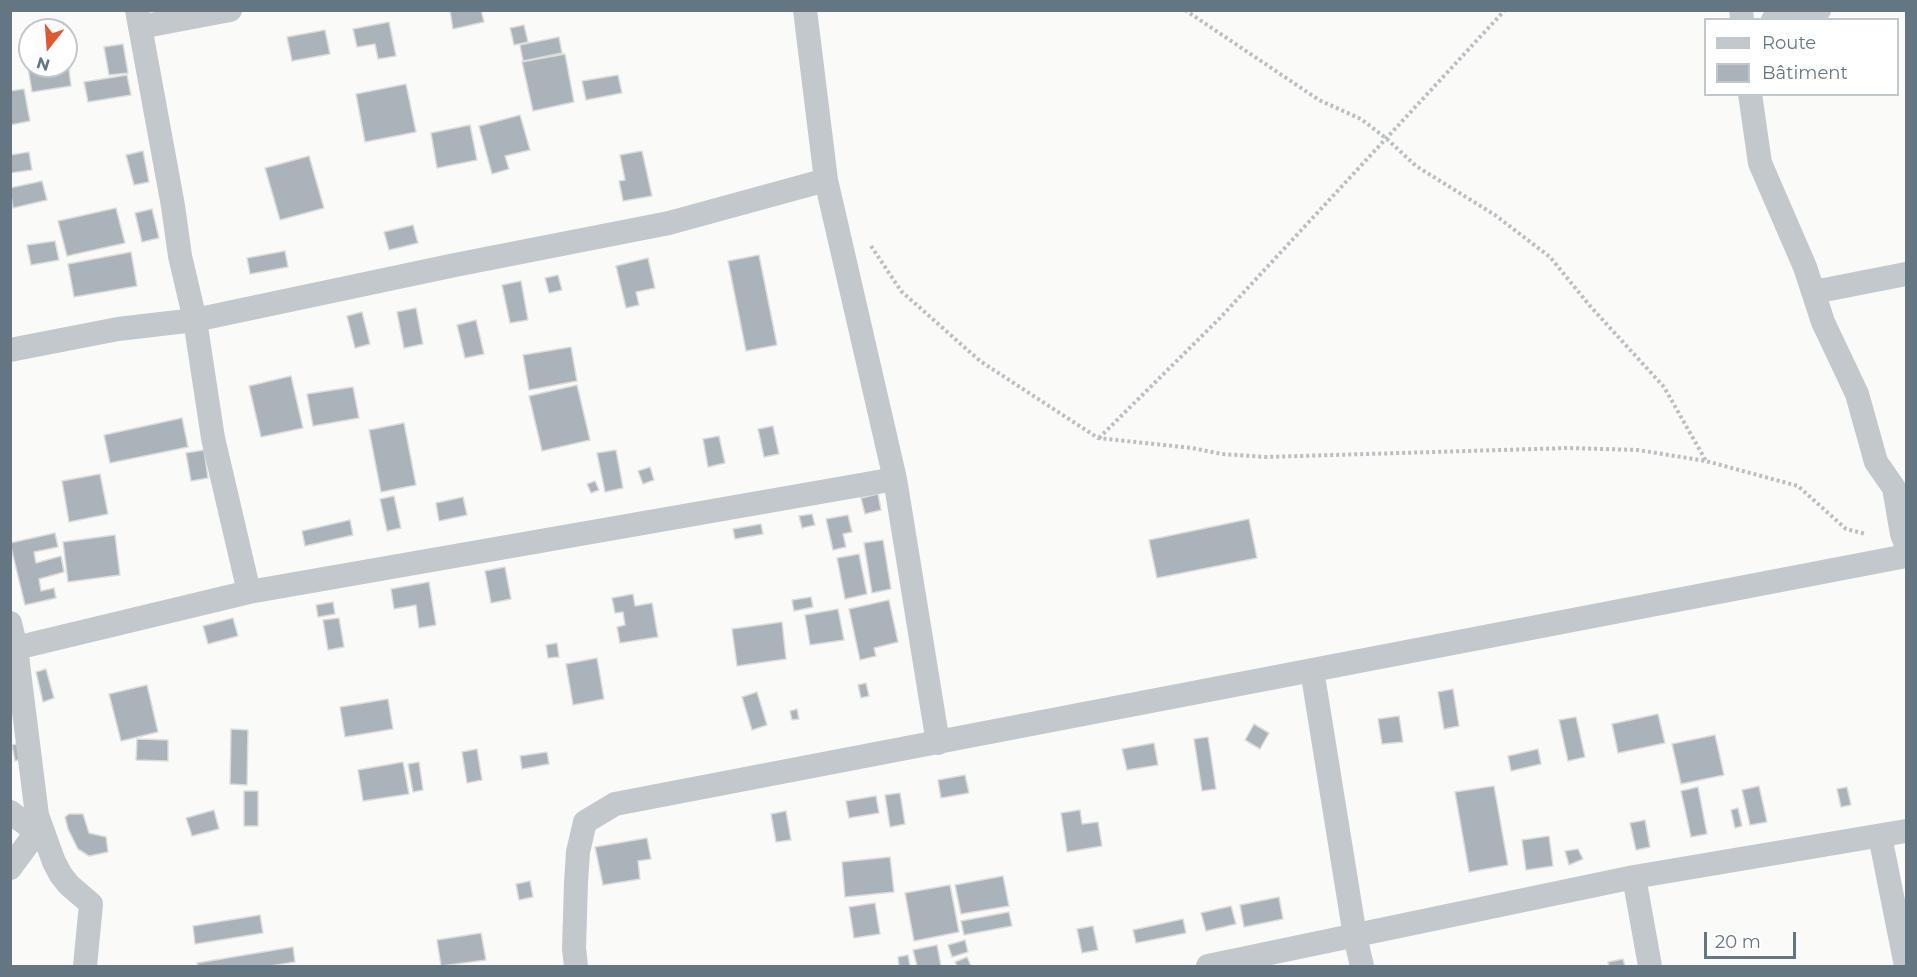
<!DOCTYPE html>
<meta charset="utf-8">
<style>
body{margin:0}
#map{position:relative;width:1917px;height:977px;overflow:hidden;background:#fafaf8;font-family:Montserrat,sans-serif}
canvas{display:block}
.frame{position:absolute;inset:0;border:12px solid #657683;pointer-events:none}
.legend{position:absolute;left:1704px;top:18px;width:195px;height:78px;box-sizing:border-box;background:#fff;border:2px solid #c1c8cd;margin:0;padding:8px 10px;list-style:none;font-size:18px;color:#657683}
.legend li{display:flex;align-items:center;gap:12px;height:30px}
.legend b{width:30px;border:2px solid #c1c8cd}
.north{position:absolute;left:18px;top:18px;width:60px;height:60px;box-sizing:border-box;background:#fff;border:2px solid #c1c8cd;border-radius:50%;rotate:197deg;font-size:16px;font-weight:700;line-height:24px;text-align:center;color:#657683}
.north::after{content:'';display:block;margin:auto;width:21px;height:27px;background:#e4572e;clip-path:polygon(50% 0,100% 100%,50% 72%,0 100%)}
.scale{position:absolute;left:1704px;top:932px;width:92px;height:27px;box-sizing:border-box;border:3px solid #657683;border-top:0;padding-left:8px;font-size:18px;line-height:21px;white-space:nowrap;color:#657683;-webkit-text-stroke:4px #fff;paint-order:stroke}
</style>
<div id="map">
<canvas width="1917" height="977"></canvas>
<div class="frame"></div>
<ul class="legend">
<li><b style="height:8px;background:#c3c8cc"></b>Route</li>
<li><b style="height:16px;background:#aab3b9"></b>Bâtiment</li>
</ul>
<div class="north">N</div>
<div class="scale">20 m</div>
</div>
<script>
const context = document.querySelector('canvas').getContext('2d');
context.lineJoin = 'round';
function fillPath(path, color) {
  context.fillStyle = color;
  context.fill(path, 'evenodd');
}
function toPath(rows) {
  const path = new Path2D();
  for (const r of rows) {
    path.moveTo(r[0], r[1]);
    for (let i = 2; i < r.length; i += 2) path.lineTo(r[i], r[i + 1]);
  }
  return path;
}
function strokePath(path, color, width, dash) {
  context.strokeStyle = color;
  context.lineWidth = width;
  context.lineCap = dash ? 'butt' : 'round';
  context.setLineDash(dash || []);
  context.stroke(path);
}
const building = toPath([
 [454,10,481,10,484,22,453,29,450,11,454,10],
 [389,22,396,56,378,59,375,44,357,47,353,29,389,22],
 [524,25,528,42,514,45,510,28,524,25],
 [325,30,330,54,292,61,287,37,325,30],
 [67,36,71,62,68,62,71,86,32,92,24,43,30,42,30,66,66,66,67,36],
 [559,37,562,53,523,61,520,45,559,37],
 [123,44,128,73,109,75,104,47,123,44],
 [565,54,574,102,533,111,522,62,565,54],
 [127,75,131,95,88,102,84,82,127,75],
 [618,75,622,93,586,100,582,81,618,75],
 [406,84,416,132,365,142,356,94,406,84],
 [24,89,30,121,10,125,10,91,24,89],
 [520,115,530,150,505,156,509,169,492,174,479,126,520,115],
 [470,125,477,160,437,168,431,133,470,125],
 [143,151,149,182,134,185,126,155,143,151],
 [642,151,652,196,623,201,619,181,625,180,620,155,642,151],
 [29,152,32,170,10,173,10,155,29,152],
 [309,156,324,208,280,220,265,168,309,156],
 [42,181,47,200,13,208,10,188,42,181],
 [116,208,125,243,67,256,58,221,116,208],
 [152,209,159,238,142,242,135,213,152,209],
 [413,225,418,243,389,250,384,232,413,225],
 [55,241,59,260,31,265,27,245,55,241],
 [285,251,288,267,250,274,247,258,285,251],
 [131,252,137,286,74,297,68,264,131,252],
 [759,255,777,345,746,351,728,261,759,255],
 [648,258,655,288,636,292,639,305,626,308,616,266,648,258],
 [558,275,562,290,549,293,545,278,558,275],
 [521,281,528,320,510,323,502,285,521,281],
 [416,308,423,344,404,348,397,312,416,308],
 [362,312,370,344,355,348,347,316,362,312],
 [476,320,484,354,465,358,457,325,476,320],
 [571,347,577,381,529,390,523,355,571,347],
 [291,376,303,428,261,437,249,386,291,376],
 [577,385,590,440,542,451,529,396,577,385],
 [353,387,359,418,313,426,307,394,353,387],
 [182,418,188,447,110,463,104,435,182,418],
 [404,423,416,485,381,492,369,430,404,423],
 [773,426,779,454,764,457,758,429,773,426],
 [719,436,725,463,708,467,703,439,719,436],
 [204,450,208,478,191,481,186,453,204,450],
 [616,450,623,488,605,492,597,453,616,450],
 [650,467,654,480,643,484,638,471,650,467],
 [100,474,108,514,69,522,62,481,100,474],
 [595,481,599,490,591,493,587,484,595,481],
 [878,494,881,510,865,514,861,498,878,494],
 [394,496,401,528,387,531,380,499,394,496],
 [463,497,467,515,439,521,436,503,463,497],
 [812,514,815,525,802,528,799,516,812,514],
 [848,515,852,532,843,534,846,547,833,550,826,519,848,515],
 [1249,519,1257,558,1157,578,1149,540,1249,519],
 [350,520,353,535,305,546,302,531,350,520],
 [761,524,763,534,735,539,733,529,761,524],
 [55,533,58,547,34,552,36,563,61,556,64,572,39,579,41,591,54,588,56,598,25,605,10,543,55,533],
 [115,535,120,575,68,582,63,542,115,535],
 [883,540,891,589,872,593,864,543,883,540],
 [859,554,867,594,845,599,837,558,859,554],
 [505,567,511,599,491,603,485,571,505,567],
 [429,582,436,625,419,628,416,605,394,609,391,589,429,582],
 [633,594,635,606,652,603,658,637,620,643,617,627,625,625,623,612,615,613,612,598,633,594],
 [811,597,813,607,794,611,792,600,811,597],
 [889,600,898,642,874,648,876,656,860,660,849,609,889,600],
 [333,602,335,614,318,617,316,605,333,602],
 [838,609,844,640,810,645,805,615,838,609],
 [233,618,238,636,208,644,203,626,233,618],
 [339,618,344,647,328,650,323,620,339,618],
 [782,622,786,659,737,666,732,629,782,622],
 [557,643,559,657,548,658,546,645,557,643],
 [597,658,604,699,573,705,566,664,597,658],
 [46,669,54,698,43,702,36,672,46,669],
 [866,683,869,696,861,698,858,685,866,683],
 [147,685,158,732,121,741,109,694,147,685],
 [1453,689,1459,726,1444,729,1438,692,1453,689],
 [757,692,767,725,752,730,742,697,757,692],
 [388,699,393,729,345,737,340,707,388,699],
 [797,709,799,719,792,720,790,711,797,709],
 [1658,714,1665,743,1618,753,1612,724,1658,714],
 [1399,716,1403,742,1382,744,1378,719,1399,716],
 [1576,717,1585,757,1568,761,1559,720,1576,717],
 [1254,724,1269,733,1260,749,1245,740,1254,724],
 [231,729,248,730,247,785,230,784,231,729],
 [1715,735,1724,775,1681,784,1672,744,1715,735],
 [1208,737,1216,789,1202,791,1194,739,1208,737],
 [137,739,168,740,168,761,136,760,137,739],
 [21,743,24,758,15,761,12,745,21,743],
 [1154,743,1158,765,1127,770,1122,749,1154,743],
 [477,749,482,780,467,783,462,752,477,749],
 [1538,749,1541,764,1511,771,1508,756,1538,749],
 [547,752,549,764,522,769,520,756,547,752],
 [403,762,409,794,363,801,358,770,403,762],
 [419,762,423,790,413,792,408,764,419,762],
 [965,775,969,793,941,798,938,780,965,775],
 [1494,786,1508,865,1469,872,1455,792,1494,786],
 [1759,786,1767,822,1750,825,1742,790,1759,786],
 [1698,787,1707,834,1691,837,1681,791,1698,787],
 [1847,787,1851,805,1841,807,1837,789,1847,787],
 [244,791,258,791,258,826,244,826,244,791],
 [900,793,905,824,890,827,885,795,900,793],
 [876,796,879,813,849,818,846,801,876,796],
 [1738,808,1742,826,1735,828,1731,810,1738,808],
 [214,810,219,829,192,836,186,818,214,810],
 [1080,810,1082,824,1098,822,1102,846,1067,852,1061,813,1080,810],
 [786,811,791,840,776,842,771,814,786,811],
 [69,814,83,814,89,833,106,837,108,852,89,856,78,849,68,829,65,817,69,814],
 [1645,820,1650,847,1636,850,1630,823,1645,820],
 [1549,836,1553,866,1526,870,1522,840,1549,836],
 [647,838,651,859,638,861,640,879,603,885,595,847,647,838],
 [1578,849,1583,859,1569,865,1565,851,1578,849],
 [890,857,894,892,845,897,842,862,890,857],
 [1003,876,1009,906,961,914,955,885,1003,876],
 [530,881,533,897,519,900,516,884,530,881],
 [950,885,959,932,914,941,905,893,950,885],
 [1279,897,1283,919,1244,927,1240,905,1279,897],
 [875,903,880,934,854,938,849,907,875,903],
 [1231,906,1236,924,1206,931,1201,913,1231,906],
 [1009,912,1012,926,964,935,961,921,1009,912],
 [260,915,263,933,195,944,193,926,260,915],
 [1183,919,1186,933,1136,943,1133,930,1183,919],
 [1093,926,1098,950,1082,953,1077,929,1093,926],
 [481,933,486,960,441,966,437,940,481,933],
 [965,940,968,952,952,957,948,945,965,940],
 [937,945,941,966,917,966,913,950,937,945],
 [293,947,295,962,270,966,198,966,197,963,293,947],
 [908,955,910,966,899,966,898,957,908,955],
 [967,957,971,966,957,966,955,962,967,957],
 [1623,959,1625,966,1609,966,1608,962,1623,959]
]);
const path = toPath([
 [1185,10,1319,100,1361,119,1387,139,1416,166,1495,215,1550,257,1590,306,1664,387,1706,461],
 [871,246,901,291,980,361,1098,438,1192,448,1222,454,1266,457,1568,448,1638,450,1706,461,1798,486,1846,529,1866,534],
 [1099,438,1220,318,1505,10]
]);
const minor = toPath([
 [805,10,826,180,895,479,938,743],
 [1741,10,1742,20],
 [1773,20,1819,10],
 [140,27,230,10],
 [1750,94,1760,163,1805,267,1823,322,1857,394,1876,462,1894,488,1902,534,1906,545],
 [1814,292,1906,274],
 [10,350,118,329,195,320,455,265,669,223,826,180],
 [249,592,895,479],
 [10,623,16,648,37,815,54,862,61,875,69,885,91,904,85,966],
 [16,648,249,592,213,438,195,320,180,256,173,206,137,10],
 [1312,670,1355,936,1362,966],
 [10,812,37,832],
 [1880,836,1906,966],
 [10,868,41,826],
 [1634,877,1650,966],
 [576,966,574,949,576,882,578,852,585,822,615,804,1906,556],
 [1208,966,1634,877,1906,831]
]);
fillPath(building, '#aab3b9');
strokePath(building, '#dcdcda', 1.5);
strokePath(path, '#bbbfc2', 4, [3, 3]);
strokePath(minor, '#c3c8cc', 24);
</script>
